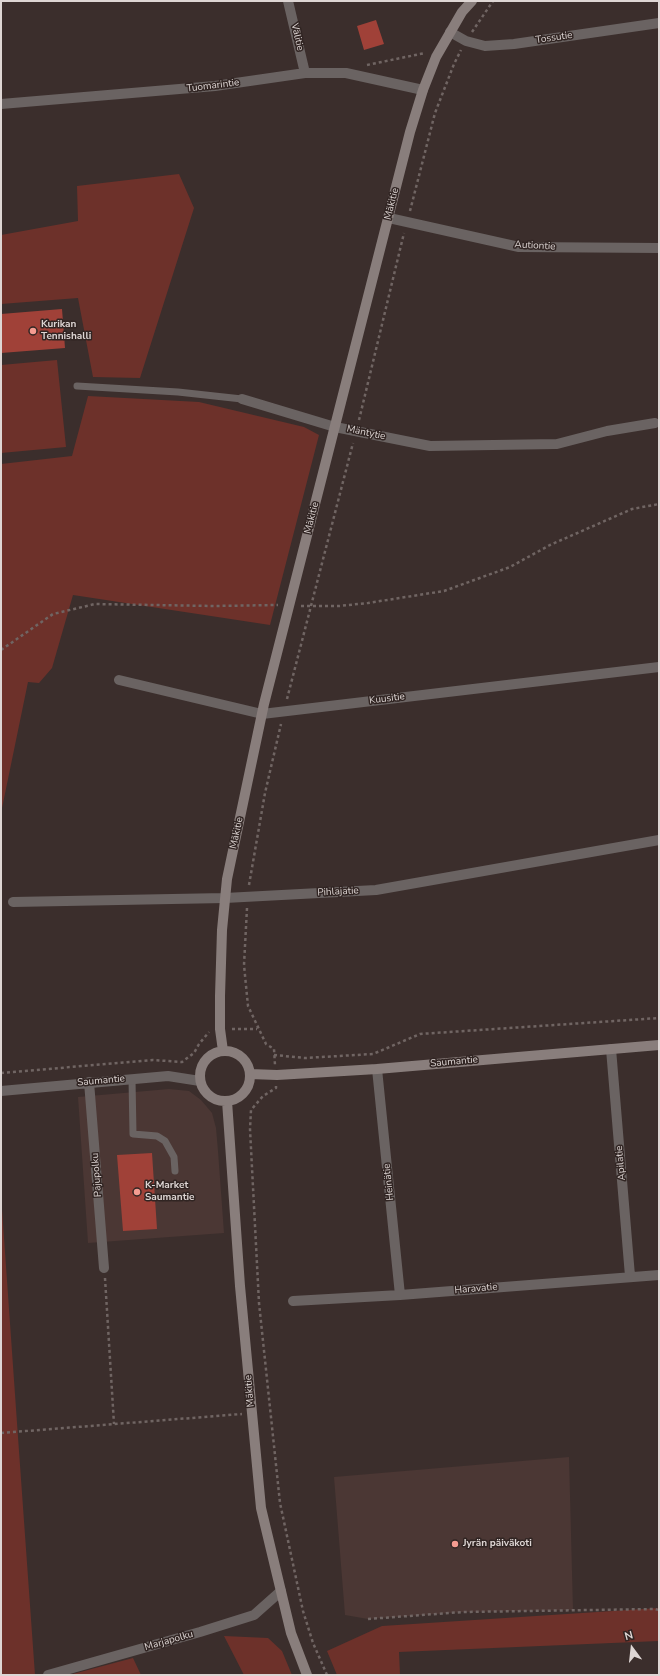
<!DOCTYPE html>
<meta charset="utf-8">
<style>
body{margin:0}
#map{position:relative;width:660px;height:1676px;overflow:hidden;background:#3b2e2c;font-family:"Nunito Sans",sans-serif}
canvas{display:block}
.frame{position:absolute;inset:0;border:2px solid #ded6d4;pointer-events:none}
.north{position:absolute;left:612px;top:1628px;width:40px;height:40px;-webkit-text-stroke:3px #312523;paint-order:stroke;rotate:345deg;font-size:11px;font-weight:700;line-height:16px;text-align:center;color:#ded6d4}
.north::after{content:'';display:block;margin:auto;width:14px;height:18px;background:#ded6d4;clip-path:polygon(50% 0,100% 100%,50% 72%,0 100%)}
</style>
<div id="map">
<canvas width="660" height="1676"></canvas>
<div class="frame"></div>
<div class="north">N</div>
</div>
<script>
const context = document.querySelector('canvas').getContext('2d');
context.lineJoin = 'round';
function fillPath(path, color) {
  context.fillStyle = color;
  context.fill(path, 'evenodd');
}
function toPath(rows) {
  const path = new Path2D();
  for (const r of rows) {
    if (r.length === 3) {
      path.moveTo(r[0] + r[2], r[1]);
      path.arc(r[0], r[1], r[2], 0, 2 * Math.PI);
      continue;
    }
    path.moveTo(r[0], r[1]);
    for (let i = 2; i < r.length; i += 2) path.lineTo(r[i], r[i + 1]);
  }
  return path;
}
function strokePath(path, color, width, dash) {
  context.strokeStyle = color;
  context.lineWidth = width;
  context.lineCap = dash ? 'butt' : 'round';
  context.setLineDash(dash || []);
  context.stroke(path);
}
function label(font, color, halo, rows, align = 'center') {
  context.font = font + ' "Nunito Sans",sans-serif';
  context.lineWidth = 3;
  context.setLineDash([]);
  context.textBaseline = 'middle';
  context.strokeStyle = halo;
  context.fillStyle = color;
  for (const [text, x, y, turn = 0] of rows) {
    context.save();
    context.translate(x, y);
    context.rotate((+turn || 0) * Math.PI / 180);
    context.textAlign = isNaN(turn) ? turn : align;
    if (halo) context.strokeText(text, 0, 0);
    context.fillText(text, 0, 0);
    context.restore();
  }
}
const built = toPath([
 [169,1089,189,1091,201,1100,212,1113,216,1128,218,1151,224,1233,88,1243,78,1097],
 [569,1457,573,1610,463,1612,368,1619,345,1615,334,1477]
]);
const green = toPath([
 [179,174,194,208,140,378,93,377,78,298,1,304,1,235,78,221,77,186],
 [57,360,66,447,1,453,1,365],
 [88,396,199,402,304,427,319,435,270,625,73,595,52,668,39,683,28,682,1,813,1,464,72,456],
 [1,1195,18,1437,35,1675,1,1675],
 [659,1608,659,1641,399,1652,400,1675,337,1675,327,1651,382,1626],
 [224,1636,268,1638,282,1651,292,1675,244,1675],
 [133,1658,141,1675,69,1675]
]);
const building = toPath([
 [376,20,384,44,364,50,357,26],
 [62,309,65,348,1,353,1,314],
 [152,1153,157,1229,123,1231,117,1155]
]);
const path = toPath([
 [472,32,493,1],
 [367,65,425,53],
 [410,211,435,113,454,64,461,50],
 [359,420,404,233],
 [301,606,339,606,368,603,444,591,510,567,550,545,632,509,659,504],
 [1,650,53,614,95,604,214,606,278,605],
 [287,699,353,443],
 [249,885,265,793,281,724],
 [247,908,244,965,248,1006,266,1044,274,1049,275,1065],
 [232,1029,257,1029],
 [274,1055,305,1058,373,1054,420,1034,659,1018],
 [1,1073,153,1060,182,1062,194,1053,199,1044,209,1032],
 [276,1086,276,1088,263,1096,251,1110,250,1129,259,1303,280,1503,303,1611,313,1643,327,1675],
 [105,1278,114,1424],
 [1,1433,242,1414],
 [368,1619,463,1612,655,1609,659,1610]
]);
const lane = toPath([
 [77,386,178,392,242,399],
 [132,1079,133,1134,157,1136,165,1141,174,1157,175,1171]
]);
const street = toPath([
 [288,1,305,73],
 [450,32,466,41,485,46,514,44,659,23],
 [1,104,215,86,305,73,346,73,423,90],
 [389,218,519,247,659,248],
 [242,399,335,427,430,446,557,444,607,431,655,423],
 [119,680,262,714,659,667],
 [13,902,225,898,376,890,659,840],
 [611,1049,630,1276],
 [377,1069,400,1295],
 [89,1082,104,1268],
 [1,1091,168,1076,200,1081],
 [293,1301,400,1295,659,1275],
 [48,1675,200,1632,254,1615,281,1591]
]);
const secondary = toPath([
 [223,1051,220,1029,220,996,222,930,227,879,264,704,410,132,423,90,436,57,462,12,472,1],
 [225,1076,25],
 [250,1074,277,1075,377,1069,659,1045],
 [227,1101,240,1286,261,1508,291,1633,307,1675]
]);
const markers = [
 [33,331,4,"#f59c91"],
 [137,1192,4,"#f59c91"],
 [455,1544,4,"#f59c91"]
];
const streetNames = [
 ["Välitie",297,37,77],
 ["Tossutie",554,38,-8],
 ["Tuomarintie",213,86,-7],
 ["Mäkitie",392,204,-76],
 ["Autiontie",535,246,3],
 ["Mäntytie",366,433,12],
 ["Mäkitie",312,518,-76],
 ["Kuusitie",387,699,-7],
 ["Mäkitie",237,833,-78],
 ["Pihlajatie",338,892,-3],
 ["Saumantie",454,1062,-5],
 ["Saumantie",101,1081,-5],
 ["Apilatie",621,1163,-95],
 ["Pajupolku",97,1175,-94],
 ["Heinätie",389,1182,-96],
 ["Haravatie",476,1289,-5],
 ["Mäkitie",250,1391,-95],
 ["Marjapolku",169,1641,-16]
];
const poiNames = [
 ["Kurikan",41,325],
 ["Tennishalli",41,337],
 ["K-Market",145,1186],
 ["Saumantie",145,1198],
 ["Jyrän päiväkoti",463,1544]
];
fillPath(built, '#4b3734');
fillPath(green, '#6d312a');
fillPath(building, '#a04138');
strokePath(path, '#706563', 2.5, [3, 3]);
strokePath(lane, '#6a6362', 7);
strokePath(street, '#6a6362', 10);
strokePath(secondary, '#897e7c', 10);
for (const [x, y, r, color] of markers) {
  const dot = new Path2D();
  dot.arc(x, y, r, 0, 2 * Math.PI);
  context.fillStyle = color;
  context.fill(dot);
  strokePath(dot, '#312523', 1.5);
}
label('10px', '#ded6d4', '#312523', streetNames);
label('bold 10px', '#ded6d4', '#312523', poiNames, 'left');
</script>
